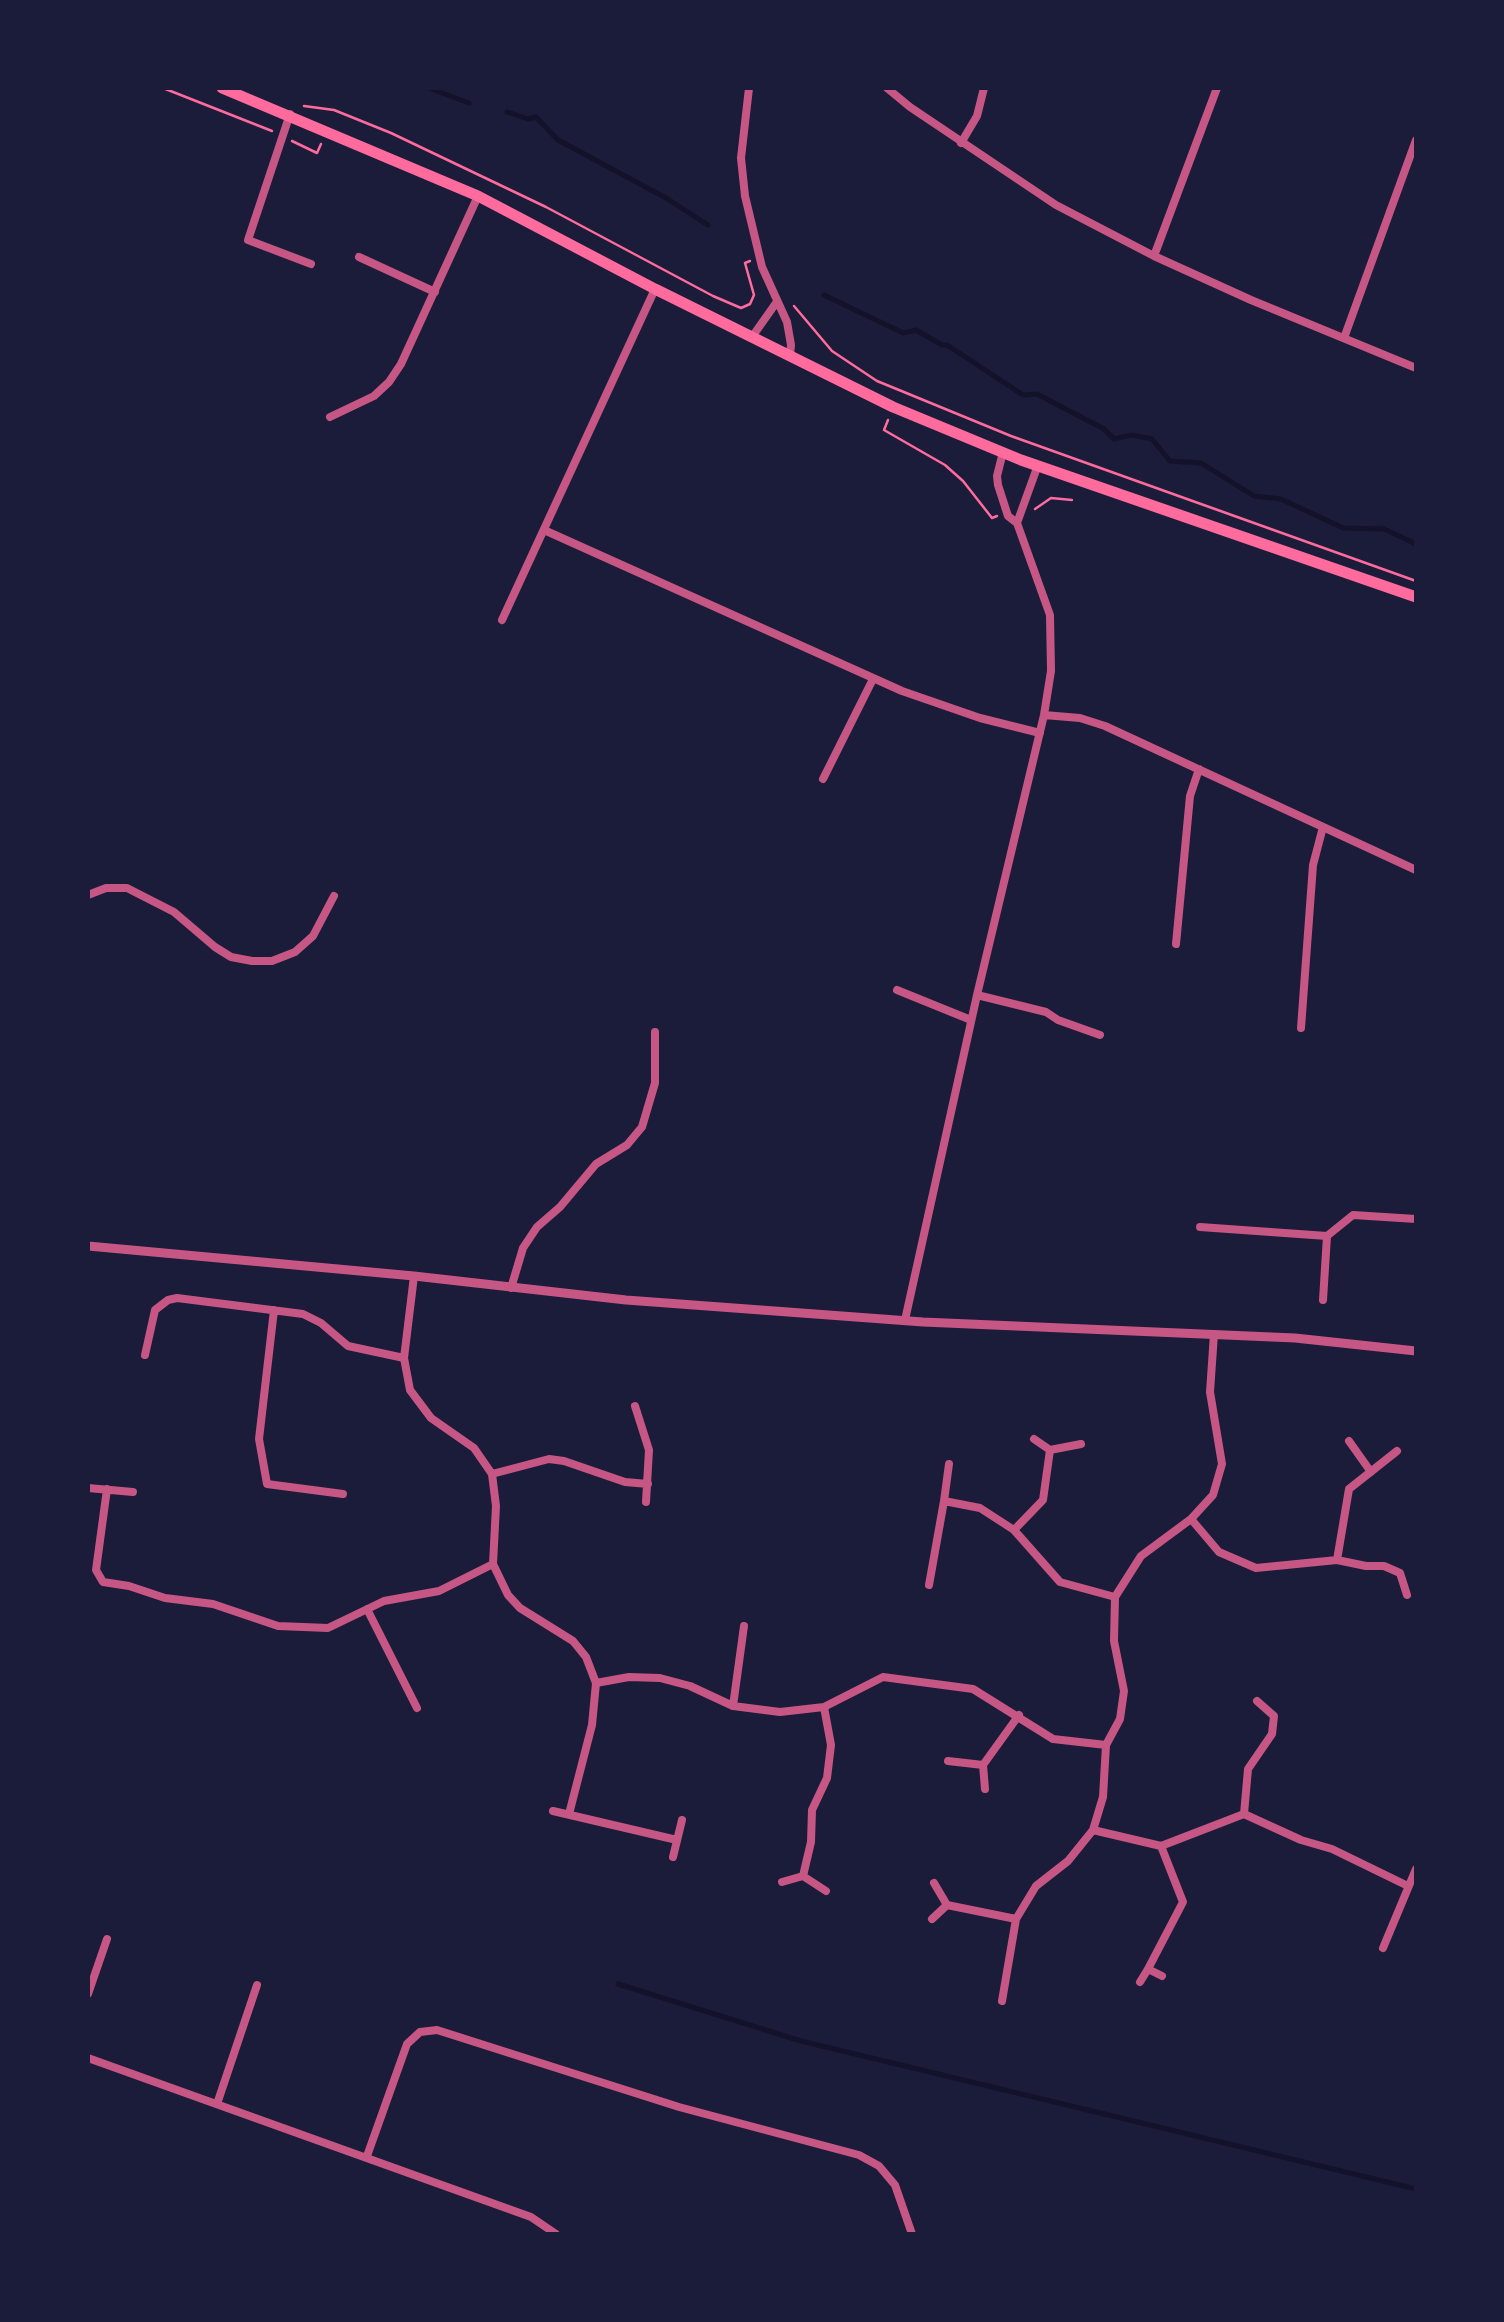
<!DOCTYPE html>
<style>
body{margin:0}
#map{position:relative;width:1504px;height:2322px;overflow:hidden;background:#1b1b3a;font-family:Karla,sans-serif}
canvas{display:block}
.frame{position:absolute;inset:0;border:90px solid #1b1b3a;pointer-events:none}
</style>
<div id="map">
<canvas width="1504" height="2322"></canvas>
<div class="frame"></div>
</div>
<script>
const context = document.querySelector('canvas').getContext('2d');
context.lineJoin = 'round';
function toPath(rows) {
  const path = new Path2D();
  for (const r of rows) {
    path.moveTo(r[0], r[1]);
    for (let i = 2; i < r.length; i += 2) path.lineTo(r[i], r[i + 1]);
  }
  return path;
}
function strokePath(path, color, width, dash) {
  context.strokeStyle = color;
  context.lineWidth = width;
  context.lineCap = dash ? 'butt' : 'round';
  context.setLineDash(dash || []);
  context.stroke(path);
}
const stream = toPath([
 [429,88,469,103],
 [507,112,528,119,536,117,558,140,666,198,708,225],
 [824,295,903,333,916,330,942,345,947,345,1023,395,1037,394,1104,429,1114,439,1132,435,1152,439,1170,461,1201,463,1254,496,1281,499,1343,528,1384,529,1416,544],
 [618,1984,801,2041,1416,2189]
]);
const path = toPath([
 [163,88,272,131],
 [304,106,334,110,391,133,546,207,713,296,741,308,750,304,754,295,745,263,750,261],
 [292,141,317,153,321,144],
 [794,306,832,351,877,381,899,390,1011,436,1416,581],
 [888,420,884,430,945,465,963,481,992,518,997,516],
 [1035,509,1051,498,1072,500]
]);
const minor = toPath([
 [749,88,741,158,745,196,762,267,787,322,791,345,790,355],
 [887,88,910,107,1056,205,1154,256,1251,300,1416,368],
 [290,114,248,240,311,264],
 [961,143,977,116,984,88],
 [1154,256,1217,88],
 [359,257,435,292],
 [752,337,776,303],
 [1344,338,1416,140],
 [330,417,374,396,389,382,401,364,478,196],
 [1017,523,1038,465],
 [544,530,902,691,980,718,1040,733],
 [502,620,655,289],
 [1044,715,1080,718,1105,726,1416,870],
 [823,779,873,679],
 [88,895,106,888,127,888,174,912,215,947,231,957,252,961,272,961,295,952,313,936,334,896],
 [1176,944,1190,796,1199,769],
 [897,990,971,1020],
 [977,995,1046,1012,1058,1020,1100,1035],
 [1301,1028,1313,865,1323,827],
 [1200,1227,1327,1236],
 [414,1276,404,1358,410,1390,431,1418,474,1448,492,1474,496,1506,493,1564,508,1595,520,1608,573,1641,586,1657,596,1683,592,1725,569,1814],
 [511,1288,523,1248,537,1227,560,1207,596,1164,627,1145,642,1127,655,1083,655,1032],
 [1323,1300,1327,1236,1353,1215,1416,1219],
 [274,1310,259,1439,267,1484,343,1494],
 [905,1320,977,995,1044,715,1051,671,1050,615,1017,523,1008,516,998,485,997,476,1003,452],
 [145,1355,155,1310,168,1300,177,1298,303,1314,321,1323,348,1346,404,1358],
 [635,1406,649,1450,646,1502],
 [1034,1439,1050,1450],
 [1349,1441,1371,1472],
 [492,1474,549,1459,564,1461,625,1482,648,1484],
 [88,1488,133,1492],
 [107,1489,96,1570,103,1582,129,1586,165,1598,213,1604,278,1626,328,1628,384,1601,439,1591,493,1564],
 [944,1501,949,1464],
 [1191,1519,1219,1552,1256,1568,1337,1560,1366,1566,1384,1566,1400,1573,1407,1595],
 [1014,1530,1043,1500,1050,1450,1081,1444],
 [1337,1560,1349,1489,1397,1451],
 [929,1585,944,1501,980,1508,1014,1530,1060,1582,1115,1597],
 [367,1609,417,1708],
 [596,1683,629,1677,660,1678,690,1686,733,1706,780,1712,824,1707,883,1677,973,1689,1053,1739,1106,1745],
 [733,1706,744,1626],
 [948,1761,983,1765,1019,1715],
 [983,1765,985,1789],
 [553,1811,677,1840],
 [1244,1814,1248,1769,1272,1734,1274,1716,1257,1701],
 [1093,1830,1161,1846,1244,1814,1301,1840,1332,1849,1408,1886],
 [673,1857,682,1820],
 [803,1876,811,1842,812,1810,827,1778,831,1745,824,1707],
 [782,1882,803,1876,826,1891],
 [934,1883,947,1905],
 [932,1919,947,1905,1016,1919],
 [1383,1948,1416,1869],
 [1148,1969,1183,1902,1161,1846],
 [1140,1982,1148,1969,1162,1976],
 [88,1994,107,1939],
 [1002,2001,1016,1919,1036,1886,1068,1861,1093,1830,1103,1797,1106,1745,1120,1719,1124,1691,1114,1641,1115,1597,1141,1556,1191,1519,1213,1495,1222,1464,1210,1392,1214,1334],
 [88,2058,531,2217,556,2234],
 [217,2104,257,1985],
 [367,2156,407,2044,420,2032,437,2030,679,2107,859,2155,879,2166,895,2185,912,2234]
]);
const tertiary = toPath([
 [88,1246,414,1276,626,1300,923,1322,1295,1338,1416,1351]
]);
const trunk = toPath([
 [222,88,478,196,655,289,893,407,1021,460,1416,597]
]);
strokePath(stream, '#12122b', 5);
strokePath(path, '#ff6b9d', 2.5);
strokePath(minor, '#c65784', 8);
strokePath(tertiary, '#c65784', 9);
strokePath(trunk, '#ff6b9d', 11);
</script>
